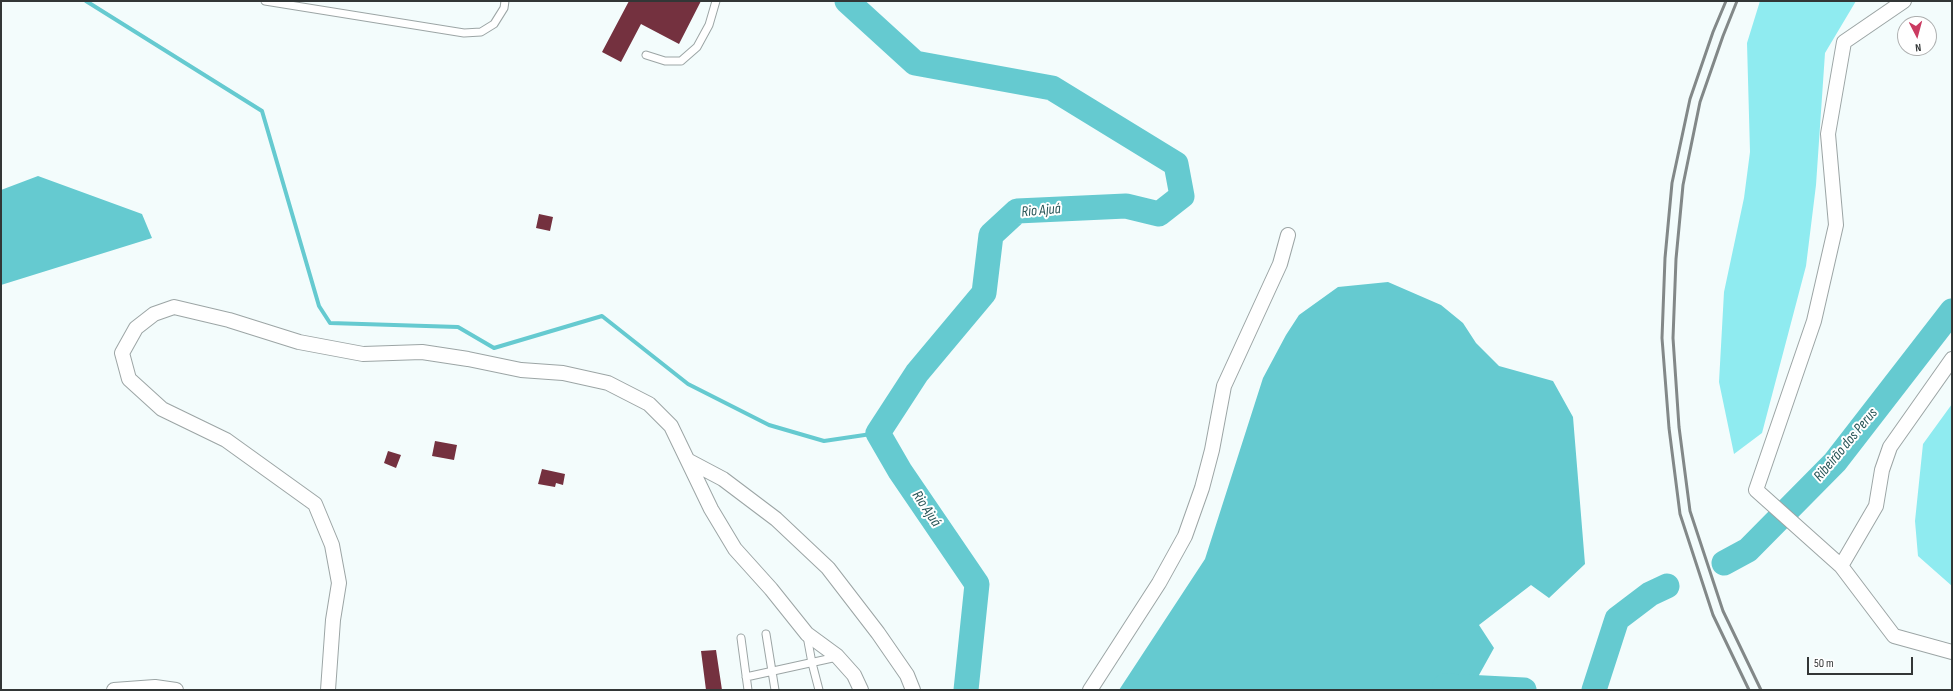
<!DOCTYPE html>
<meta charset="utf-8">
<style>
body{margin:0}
#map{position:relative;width:1953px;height:691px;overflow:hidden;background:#f3fcfc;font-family:"Sofia Sans Condensed",sans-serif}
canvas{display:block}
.frame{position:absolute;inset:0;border:2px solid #323636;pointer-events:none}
.north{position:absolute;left:1897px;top:16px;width:40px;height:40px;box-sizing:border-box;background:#fff;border:1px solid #adafaf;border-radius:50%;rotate:174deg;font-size:11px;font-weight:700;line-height:16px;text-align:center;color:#323636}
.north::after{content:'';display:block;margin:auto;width:14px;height:18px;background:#cb3b61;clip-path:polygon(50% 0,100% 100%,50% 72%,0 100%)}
.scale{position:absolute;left:1807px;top:657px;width:106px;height:18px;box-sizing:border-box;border:2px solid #323636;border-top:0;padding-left:5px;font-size:12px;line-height:14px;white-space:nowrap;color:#323636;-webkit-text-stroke:3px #fff;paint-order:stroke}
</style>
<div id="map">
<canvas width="1953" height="691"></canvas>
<div class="frame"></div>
<div class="north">N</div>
<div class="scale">50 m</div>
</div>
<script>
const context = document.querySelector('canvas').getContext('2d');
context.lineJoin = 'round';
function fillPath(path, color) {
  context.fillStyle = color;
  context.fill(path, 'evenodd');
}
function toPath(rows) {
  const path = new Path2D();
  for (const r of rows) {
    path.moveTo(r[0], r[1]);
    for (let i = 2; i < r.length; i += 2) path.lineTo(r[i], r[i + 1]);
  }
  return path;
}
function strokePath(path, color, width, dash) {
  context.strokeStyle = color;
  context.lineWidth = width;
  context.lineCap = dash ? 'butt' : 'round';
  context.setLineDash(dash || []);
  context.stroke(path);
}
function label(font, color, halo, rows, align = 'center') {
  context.font = font + ' "Sofia Sans Condensed",sans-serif';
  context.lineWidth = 4;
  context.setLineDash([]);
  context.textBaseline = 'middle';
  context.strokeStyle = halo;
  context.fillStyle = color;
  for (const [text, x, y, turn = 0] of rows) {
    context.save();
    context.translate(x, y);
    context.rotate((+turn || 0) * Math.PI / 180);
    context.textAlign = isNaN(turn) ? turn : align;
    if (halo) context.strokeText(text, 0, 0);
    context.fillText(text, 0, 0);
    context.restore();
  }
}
const green = toPath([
 [1760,1,1856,1,1825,53,1816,185,1806,266,1762,433,1734,454,1719,382,1724,292,1744,198,1750,152,1747,43],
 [1952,404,1952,586,1918,556,1915,521,1923,444]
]);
const water = toPath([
 [38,176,142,214,152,238,1,285,1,190],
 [1388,282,1441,305,1463,323,1476,343,1499,366,1553,381,1573,417,1585,564,1549,598,1531,585,1479,625,1494,648,1479,675,1478,690,1119,690,1205,559,1263,378,1286,335,1299,315,1338,287]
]);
const stream = toPath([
 [86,1,262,111,319,306,330,323,458,327,494,348,602,316,688,384,769,425,824,441,878,433]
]);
const river = toPath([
 [847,1,915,63,1052,88,1176,164,1182,196,1159,214,1126,206,1017,211,991,235,984,293,917,373,878,433,900,471,977,584,966,690],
 [1724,563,1748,550,1835,462,1952,311],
 [1445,686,1524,690],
 [1594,690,1617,619,1650,594,1667,586]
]);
const building = toPath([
 [629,1,701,1,679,44,641,24,621,62,602,52],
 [539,214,553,217,550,231,536,228],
 [435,441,457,445,454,460,432,456],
 [388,451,401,455,396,468,384,463],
 [542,469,565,474,563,485,556,483,555,487,538,484],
 [716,650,722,690,706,690,701,651]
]);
const lane = toPath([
 [265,1,464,33,481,32,494,24,504,8,505,1],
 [646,55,665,61,681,61,697,47,709,25,716,1],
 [766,634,775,690],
 [807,636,812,663,819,690],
 [741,638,748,690],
 [746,677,837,657]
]);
const street = toPath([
 [1904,1,1844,42,1828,134,1836,225,1814,321,1756,490,1841,566,1894,636,1952,652],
 [689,461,723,479,776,519,828,568,878,633,907,675,913,690],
 [1841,566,1876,506,1882,470,1890,447,1952,359],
 [114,690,155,687,176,690],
 [328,690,333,620,339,583,332,545,315,504,226,440,162,409,129,379,122,353,136,328,154,314,174,307,229,320,299,342,363,354,422,352,468,359,521,370,563,373,608,383,649,404,671,426,711,509,735,549,771,589,807,634,837,656,854,675,861,690],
 [1090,690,1159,583,1185,536,1202,488,1212,450,1224,386,1280,264,1288,235]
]);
const rail = toPath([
 [1726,1,1713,32,1690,99,1672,183,1665,258,1662,338,1669,428,1680,514,1713,615,1749,690],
 [1737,1,1723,36,1700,102,1683,185,1676,259,1673,338,1679,427,1690,511,1723,611,1761,690]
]);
const waterNames = [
 ["Rio Ajuá",1041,211,-5],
 ["Ribeirão dos Perus",1846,445,-50],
 ["Rio Ajuá",926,509,56]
];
fillPath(green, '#8febf0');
fillPath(water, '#65cad0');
strokePath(stream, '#65cad0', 4);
strokePath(river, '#65cad0', 25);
fillPath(building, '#74313f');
strokePath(lane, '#9ca5a5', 9);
strokePath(street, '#9ca5a5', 16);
strokePath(lane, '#fff', 7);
strokePath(street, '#fff', 14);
strokePath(rail, '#828888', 3);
label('italic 15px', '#285557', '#fff', waterNames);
</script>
